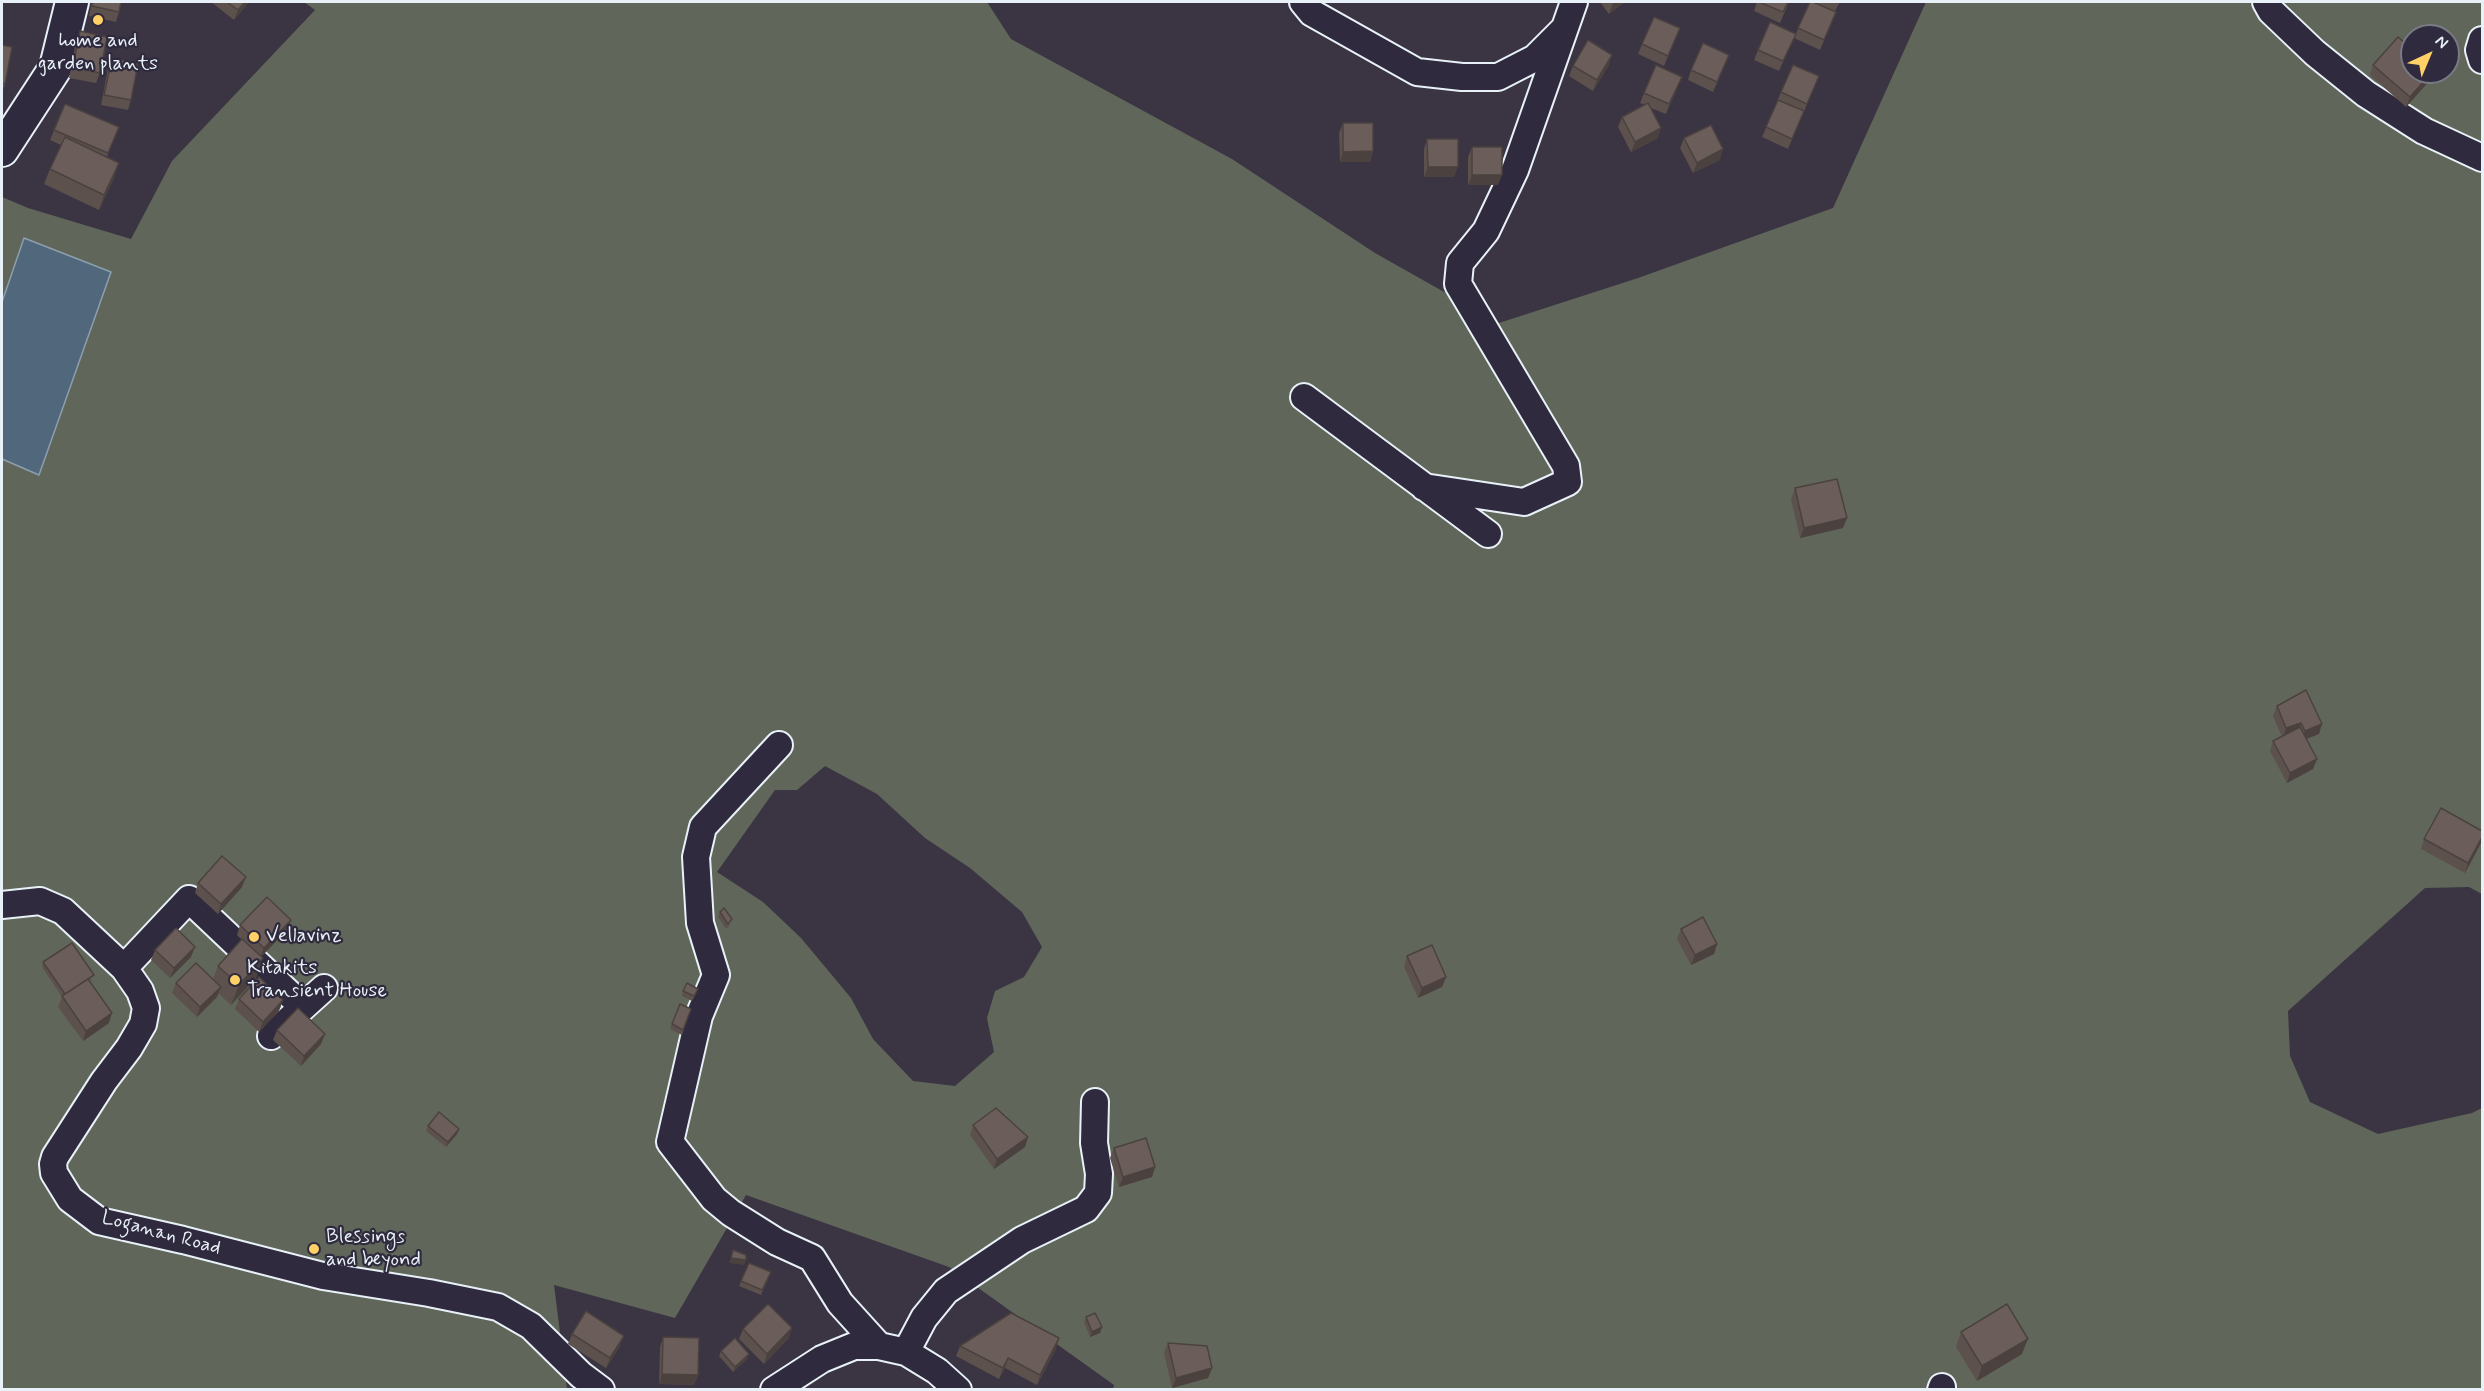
<!DOCTYPE html>
<style>
body{margin:0}
#map{position:relative;width:2484px;height:1391px;overflow:hidden;background:#3b3443;font-family:Mynerve,sans-serif}
canvas{display:block}
.frame{position:absolute;inset:0;border:3px solid #e8f1f8;pointer-events:none}
.north{position:absolute;left:2400px;top:24px;width:60px;height:60px;box-sizing:border-box;background:#2f2a3d;border:2px solid #797a88;border-radius:50%;rotate:44deg;font-size:16px;font-weight:700;line-height:24px;text-align:center;color:#e8f1f8}
.north::after{content:'';display:block;margin:auto;width:21px;height:27px;background:#ffd166;clip-path:polygon(50% 0,100% 100%,50% 72%,0 100%)}
</style>
<div id="map">
<canvas width="2484" height="1391"></canvas>
<div class="frame"></div>
<div class="north">N</div>
</div>
<script>
const context = document.querySelector('canvas').getContext('2d');
context.lineJoin = 'round';
function fillPath(path, color) {
  context.fillStyle = color;
  context.fill(path, 'evenodd');
}
function toPath(rows) {
  const path = new Path2D();
  for (const r of rows) {
    path.moveTo(r[0], r[1]);
    for (let i = 2; i < r.length; i += 2) path.lineTo(r[i], r[i + 1]);
  }
  return path;
}
function strokePath(path, color, width, dash) {
  context.strokeStyle = color;
  context.lineWidth = width;
  context.lineCap = dash ? 'butt' : 'round';
  context.setLineDash(dash || []);
  context.stroke(path);
}
function label(font, color, halo, rows, align = 'center') {
  context.font = font + ' Mynerve,sans-serif';
  context.lineWidth = 4.5;
  context.setLineDash([]);
  context.textBaseline = 'middle';
  context.strokeStyle = halo;
  context.fillStyle = color;
  for (const [text, x, y, turn = 0] of rows) {
    context.save();
    context.translate(x, y);
    context.rotate((+turn || 0) * Math.PI / 180);
    context.textAlign = isNaN(turn) ? turn : align;
    if (halo) context.strokeText(text, 0, 0);
    context.fillText(text, 0, 0);
    context.restore();
  }
}
const green = toPath([
 [304,2,987,2,1011,39,1232,159,1375,253,1499,323,1638,278,1833,208,1926,2,2482,2,2482,894,2469,887,2425,888,2288,1011,2290,1056,2310,1102,2378,1134,2472,1113,2482,1108,2482,1389,1113,1389,1114,1385,949,1267,746,1195,675,1318,554,1285,567,1389,2,1389,2,459,39,474,24,238,2,302,2,197,28,208,131,239,172,161,315,10],
 [2412,36,2448,36,2448,72,2412,72],
 [825,766,877,794,925,838,970,868,1022,912,1042,947,1024,977,995,991,987,1018,994,1052,955,1086,913,1081,873,1039,851,998,801,938,763,902,717,872,775,790,797,790]
]);
const water = toPath([
 [24,238,111,272,39,475,2,459,2,302,24,238]
]);
const minor = toPath([
 [1303,2,1312,13,1417,72,1462,77,1498,77,1535,58,1562,31],
 [2266,2,2271,11,2315,53,2366,94,2424,131,2482,158],
 [2482,40,2479,50,2482,60],
 [1304,397,1488,534],
 [1424,487,1524,502,1568,482,1566,466,1458,284,1460,263,1486,231,1515,170,1574,2],
 [779,745,703,827,696,857,700,923,716,975,699,1016,670,1142,714,1199,731,1213,777,1242,812,1258,840,1303,879,1346],
 [2,905,40,901,63,911,124,968,140,991,146,1008,143,1024,129,1048,104,1081,55,1157,53,1164,54,1173,70,1199,99,1221,183,1240,323,1276,429,1293,498,1307,531,1326,581,1375,601,1390],
 [124,968,189,899,303,1007],
 [271,1036,324,988],
 [906,1352,924,1318,946,1291,1022,1240,1086,1209,1098,1193,1099,1174,1094,1143,1095,1102],
 [774,1390,822,1359,854,1346,879,1346,906,1352,937,1371,958,1390],
 [1941,1390,1942,1387]
]);
const tertiary = toPath([
 [2,150,56,67,72,2]
]);
const wall = toPath([
 [92,2,121,2,119,12,116,22,89,16],
 [211,2,249,2,234,20],
 [1600,2,1625,2,1609,14],
 [1757,2,1789,2,1780,23,1754,11],
 [1810,2,1840,2,1835,11,1832,22,1820,50,1794,38],
 [1680,28,1664,66,1638,54,1642,44],
 [80,31,100,73,96,83,69,78,76,41],
 [1796,34,1779,71,1754,60,1758,50],
 [2,45,5,84,2,93],
 [112,58,131,100,128,110,101,105,108,68],
 [1609,65,1593,91,1569,76,1573,66],
 [1725,65,1713,92,1688,80,1691,70],
 [2373,65,2431,79,2406,107,2370,75],
 [1819,76,1788,149,1762,137,1781,92],
 [1682,77,1666,114,1651,108,1658,138,1631,152,1618,127,1622,117,1645,105,1640,103,1644,93],
 [65,104,119,127,107,157,114,178,99,210,44,184,50,169,61,145,50,140],
 [1343,123,1373,151,1370,162,1340,162,1339,133],
 [1684,138,1720,160,1693,173,1680,148],
 [1427,139,1454,177,1424,177,1424,149],
 [1472,147,1498,185,1468,185,1468,157],
 [1795,488,1843,528,1800,538,1791,499],
 [2277,706,2319,734,2306,739,2317,759,2313,769,2287,783,2270,751,2273,741,2282,737,2273,716],
 [2424,839,2481,843,2465,873,2421,849],
 [198,883,242,887,218,914,195,893],
 [720,912,730,925,726,929,718,917],
 [291,920,287,930,261,957,263,958,256,978,231,1005,218,993,217,997,197,1017,172,993,176,983,213,979,218,966,242,940,237,935,240,925],
 [1681,929,1717,944,1714,954,1691,965,1677,939],
 [155,950,191,957,170,978,151,960],
 [1407,956,1446,977,1442,987,1418,998,1404,967],
 [43,962,92,980,90,981,109,1023,83,1041,58,1007,62,997,42,967],
 [683,991,696,994,692,1001,682,996],
 [239,999,279,1011,259,1032,235,1009],
 [680,1004,691,1009,682,1035,670,1029],
 [277,1030,321,1044,301,1066,273,1040],
 [973,1125,1028,1137,1025,1147,994,1169,970,1135],
 [428,1126,459,1129,457,1134,446,1147,426,1131],
 [1114,1148,1155,1167,1152,1177,1119,1187,1110,1158],
 [769,1277,761,1295,739,1286,741,1281],
 [1086,1317,1102,1327,1100,1333,1090,1337,1084,1322],
 [743,1329,789,1338,764,1364,739,1339],
 [1961,1332,2022,1354,1977,1381,1956,1347],
 [572,1334,620,1346,606,1368,568,1344],
 [663,1337,698,1375,694,1385,659,1384,660,1347],
 [1168,1343,1212,1368,1208,1378,1172,1388,1164,1353],
 [960,1346,1056,1349,1037,1385,1005,1368,999,1379,956,1356],
 [721,1351,747,1359,733,1372,719,1356]
]);
const shadedWall = toPath([
 [245,2,249,2,234,20,238,10],
 [1616,2,1625,2,1609,14,1613,3],
 [1796,34,1792,44,1779,71,1783,61],
 [1612,55,1609,65,1593,91,1597,80],
 [2432,72,2433,72,2431,79,2406,107,2410,97],
 [1682,77,1678,87,1666,114,1669,104],
 [1661,128,1658,138,1631,152,1635,142],
 [1723,149,1720,160,1693,173,1697,163],
 [1373,151,1370,162,1340,162,1343,152],
 [119,163,114,178,99,210,104,195],
 [1428,167,1458,167,1454,177,1424,177],
 [1472,175,1502,175,1498,185,1468,185],
 [1847,518,1843,528,1800,538,1804,528],
 [2301,723,2298,733,2283,738,2286,728],
 [2322,724,2319,734,2301,741,2305,731],
 [2317,759,2313,769,2287,783,2290,773],
 [2482,837,2481,843,2465,873,2468,863],
 [246,877,242,887,218,914,221,904],
 [291,920,287,930,260,958,264,948],
 [1717,944,1714,954,1691,965,1695,955],
 [195,947,191,957,170,978,174,968],
 [263,958,256,978,231,1005,239,985],
 [1446,977,1442,987,1418,998,1422,988],
 [221,987,217,997,197,1017,200,1007],
 [283,1000,279,1011,259,1032,263,1022],
 [112,1013,109,1023,83,1041,86,1031],
 [325,1034,321,1044,301,1066,304,1056],
 [459,1129,457,1134,446,1147,448,1142],
 [1028,1137,1025,1147,994,1169,997,1159],
 [1155,1167,1152,1177,1119,1187,1123,1177],
 [731,1258,746,1260,744,1265,729,1263],
 [1102,1327,1100,1333,1090,1337,1092,1332],
 [792,1328,789,1338,764,1364,767,1354],
 [624,1336,620,1346,606,1368,610,1358],
 [1059,1338,1056,1349,1037,1385,1040,1375],
 [2028,1339,2022,1354,1977,1381,1982,1366],
 [749,1354,747,1359,733,1372,735,1367],
 [1008,1358,1005,1368,999,1379,1003,1368],
 [1212,1368,1208,1378,1172,1388,1176,1378],
 [662,1374,698,1375,694,1385,659,1384]
]);
const building = toPath([
 [93,2,121,2,119,12,92,6,93,2],
 [227,2,245,2,238,10,227,2],
 [1759,2,1788,2,1783,12,1759,2],
 [1810,2,1813,2,1836,12,1824,40,1798,28,1810,2],
 [1654,17,1680,28,1668,56,1642,44,1654,17],
 [1770,22,1796,34,1783,61,1758,50,1770,22],
 [80,31,107,37,100,73,73,67,80,31],
 [2398,37,2412,49,2412,72,2432,72,2410,97,2373,65,2398,37],
 [1588,40,1612,55,1597,80,1573,66,1588,40],
 [1703,43,1729,55,1717,82,1691,70,1703,43],
 [2,45,12,47,5,84,2,83,2,45],
 [112,58,138,64,131,100,104,95,112,58],
 [1656,65,1682,77,1669,104,1644,93,1656,65],
 [1793,65,1819,76,1807,104,1781,92,1793,65],
 [1778,100,1804,111,1792,139,1766,127,1778,100],
 [1648,103,1661,128,1635,142,1622,117,1648,103],
 [65,104,119,127,108,153,54,130,65,104],
 [1343,123,1373,123,1373,151,1343,152,1343,123],
 [1711,125,1723,149,1697,163,1684,138,1711,125],
 [65,137,119,163,104,195,50,169,65,137],
 [1427,139,1458,139,1458,167,1428,167,1427,139],
 [1472,147,1502,147,1502,175,1472,175,1472,147],
 [1837,479,1847,518,1804,528,1795,488,1837,479],
 [2306,690,2322,724,2305,731,2301,723,2286,728,2277,706,2306,690],
 [2300,727,2317,759,2290,773,2273,741,2300,727],
 [2441,808,2482,831,2482,837,2468,863,2424,839,2441,808],
 [222,856,246,877,221,904,198,883,222,856],
 [267,897,291,920,264,948,240,925,267,897],
 [724,908,732,919,728,924,720,912,724,908],
 [1703,917,1717,944,1695,955,1681,929,1703,917],
 [176,928,195,947,174,968,155,950,176,928],
 [242,939,263,958,239,985,218,966,242,939],
 [72,943,94,975,65,994,43,962,72,943],
 [1432,945,1446,977,1422,988,1407,956,1432,945],
 [196,963,221,987,200,1007,176,983,196,963],
 [259,977,283,1000,263,1022,239,999,259,977],
 [88,979,112,1013,86,1031,62,996,88,979],
 [687,983,698,989,694,996,683,991,687,983],
 [680,1004,691,1009,683,1030,672,1024,680,1004],
 [298,1008,325,1034,304,1056,277,1030,298,1008],
 [996,1108,1028,1137,997,1159,973,1125,996,1108],
 [439,1112,459,1129,448,1142,428,1126,439,1112],
 [1146,1138,1155,1167,1123,1177,1114,1148,1146,1138],
 [733,1250,746,1255,746,1260,731,1258,733,1250],
 [749,1263,771,1272,762,1290,741,1281,749,1263],
 [768,1304,792,1328,767,1354,743,1329,768,1304],
 [2007,1304,2028,1339,1982,1366,1961,1332,2007,1304],
 [586,1311,624,1336,610,1358,572,1334,586,1311],
 [1011,1313,1059,1338,1040,1375,1008,1358,1003,1368,960,1346,1011,1313],
 [1095,1313,1102,1327,1092,1332,1086,1317,1095,1313],
 [663,1337,699,1338,698,1375,662,1374,663,1337],
 [735,1338,749,1354,735,1367,721,1351,735,1338],
 [1168,1343,1207,1346,1212,1368,1176,1378,1168,1343]
]);
const markers = [
 [98,20,6,"#ffd166"],
 [254,937,6,"#ffd166"],
 [235,980,6,"#ffd166"],
 [314,1249,6,"#ffd166"]
];
const poiNames = [
 ["home and",98,42,"center"],
 ["garden plants",98,65,"center"],
 ["Vellavinz",266,937],
 ["Kitakits",247,969],
 ["Transient House",247,992],
 ["Blessings",326,1238],
 ["and beyond",326,1261]
];
const streetNames = [
 ["Loganan Road",161,1234,15]
];
fillPath(green, '#60675a');
fillPath(water, '#51687c');
strokePath(water, '#8d9fae', 1.5);
strokePath(minor, '#e8f1f8', 30);
strokePath(tertiary, '#e8f1f8', 36);
strokePath(minor, '#2f2a3d', 26);
strokePath(tertiary, '#2f2a3d', 32);
fillPath(wall, '#5c514d');
fillPath(shadedWall, '#4b423f');
fillPath(building, '#6b5e5a');
strokePath(building, '#4b423f', 1.5);
for (const [x, y, r, color] of markers) {
  const dot = new Path2D();
  dot.arc(x, y, r, 0, 2 * Math.PI);
  context.fillStyle = color;
  context.fill(dot);
  strokePath(dot, '#2f2a3d', 2);
}
label('20px', '#e8f1f8', '#2f2a3d', poiNames, 'left');
label('20px', '#e8f1f8', '#2f2a3d', streetNames);
</script>
